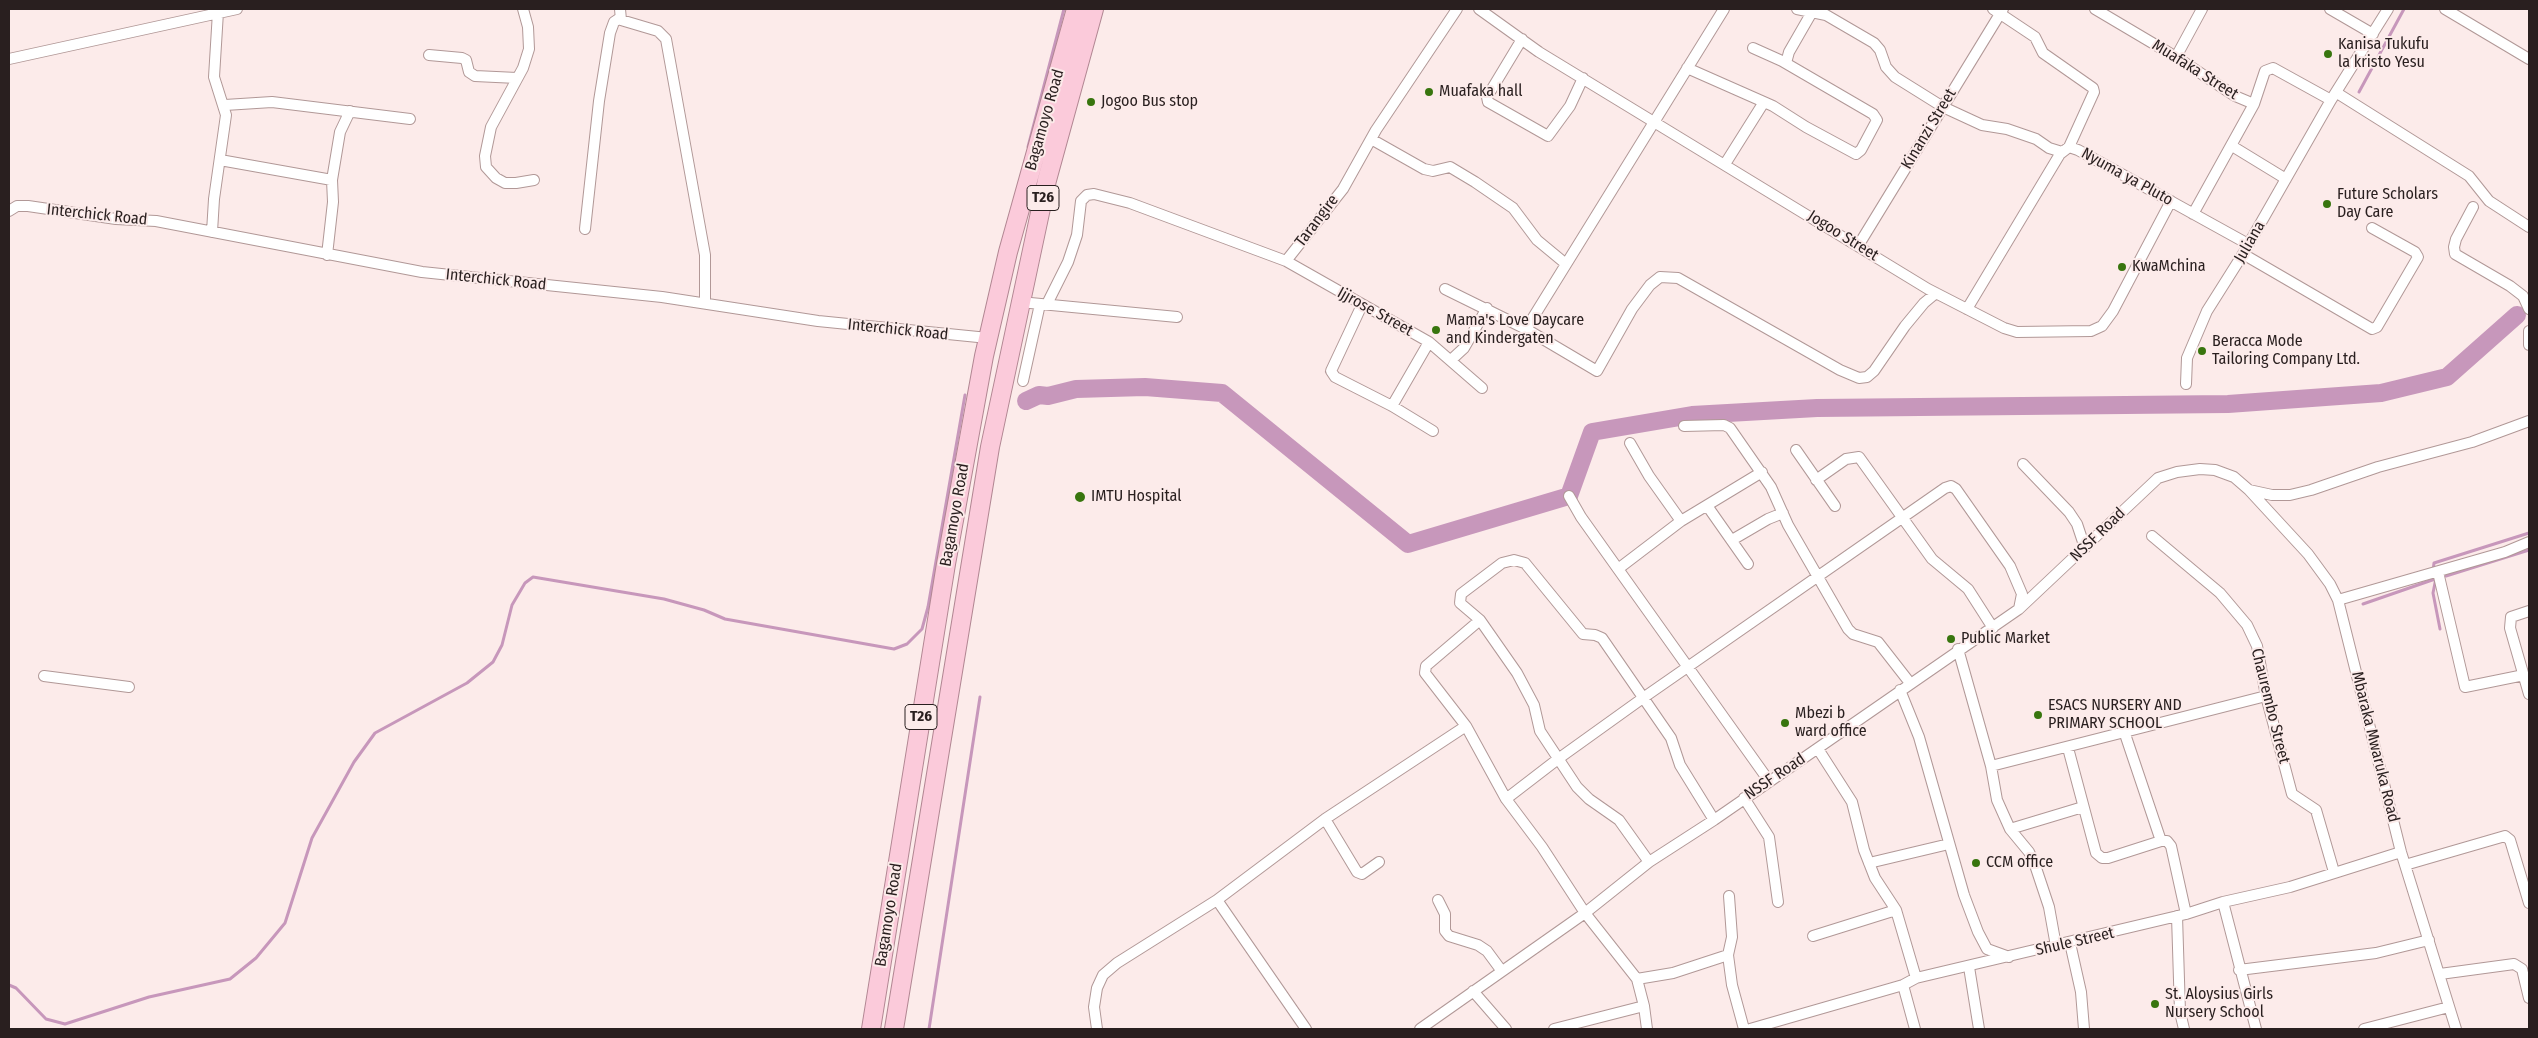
<!DOCTYPE html>
<style>
body{margin:0}
#map{position:relative;width:2538px;height:1038px;overflow:hidden;background:#fcebea;font-family:"Fira Sans Condensed",sans-serif}
canvas{display:block}
.frame{position:absolute;inset:0;border:10px solid #291f1f;pointer-events:none}
</style>
<div id="map">
<canvas width="2538" height="1038"></canvas>
<div class="frame"></div>
</div>
<script>
const context = document.querySelector('canvas').getContext('2d');
context.lineJoin = 'round';
function toPath(rows) {
  const path = new Path2D();
  for (const r of rows) {
    path.moveTo(r[0], r[1]);
    for (let i = 2; i < r.length; i += 2) path.lineTo(r[i], r[i + 1]);
  }
  return path;
}
function strokePath(path, color, width, dash) {
  context.strokeStyle = color;
  context.lineWidth = width;
  context.lineCap = dash ? 'butt' : 'round';
  context.setLineDash(dash || []);
  context.stroke(path);
}
function label(font, color, halo, rows, align = 'center') {
  context.font = font + ' "Fira Sans Condensed",sans-serif';
  context.lineWidth = 4;
  context.setLineDash([]);
  context.textBaseline = 'middle';
  context.strokeStyle = halo;
  context.fillStyle = color;
  for (const [text, x, y, turn = 0] of rows) {
    context.save();
    context.translate(x, y);
    context.rotate((+turn || 0) * Math.PI / 180);
    context.textAlign = isNaN(turn) ? turn : align;
    if (halo) context.strokeText(text, 0, 0);
    context.fillText(text, 0, 0);
    context.restore();
  }
}
const stream = toPath([
 [2359,92,2404,9],
 [1028,147,1064,9],
 [2433,571,2434,563,2529,533],
 [2446,576,2529,550],
 [2436,578,2433,593,2440,629],
 [2363,604,2438,578],
 [9,985,16,988,46,1019,65,1024,149,997,230,979,256,958,285,923,312,838,354,762,375,733,467,683,493,662,502,645,512,605,525,583,533,577,664,599,704,610,725,619,894,649,907,644,922,629,928,607,965,395],
 [929,1029,980,697]
]);
const river = toPath([
 [1026,401,1039,395,1048,396,1076,389,1145,387,1222,393,1408,544,1569,496,1592,432,1692,415,1817,408,2228,404,2381,393,2447,377,2517,315]
]);
const minor = toPath([
 [523,9,528,27,529,49,523,68,491,127,485,156,486,167,496,178,505,183,516,183,534,180],
 [620,9,621,20,658,31,666,39,705,255,705,303],
 [1479,9,1539,52,1928,289,2004,328,2017,332,2091,331,2102,326,2113,311,2171,201],
 [1797,9,1826,15,1874,43,1880,50,1886,67,1895,77,1943,107,1982,125,2007,129,2036,139,2049,148,2062,152],
 [1993,9,2035,37,2043,53,2093,88,2094,92,2069,147],
 [2095,9,2176,57,2235,96,2254,104,2265,71,2273,68,2331,100],
 [2330,9,2373,34],
 [2445,9,2529,59],
 [1522,39,1487,97,1488,102,1548,136,1570,106,1583,78],
 [429,55,462,58,466,60,469,72,475,76,517,78],
 [2176,57,2202,9],
 [9,59,237,9],
 [1786,63,1789,52,1812,12],
 [1687,68,1764,102],
 [2337,93,2469,176,2489,201,2529,227],
 [225,105,272,102,410,119],
 [1371,139,1424,169,1433,171,1450,167,1475,182,1513,208,1537,240,1566,264],
 [2232,146,2286,179],
 [220,160,332,180,333,202,327,255],
 [1725,164,1764,102,1773,106,1806,127,1856,154,1861,150,1877,120,1873,114,1782,61,1753,48],
 [332,180,340,132,350,111],
 [2473,207,2456,239,2454,247,2455,254,2510,286,2523,296,2529,309],
 [9,211,17,206,28,206,116,219,156,221,422,272,662,297,818,321,988,338],
 [2193,214,2254,104],
 [585,229,599,101,610,33,614,22,620,18],
 [212,232,214,199,226,115,214,77,218,12],
 [1858,246,2003,9],
 [2243,254,2372,329,2377,327,2418,257,2415,252,2372,228],
 [1286,261,1429,342,1482,388],
 [1445,289,1526,329,1597,371,1632,309,1650,285,1660,277,1678,278,1840,370,1859,378,1867,377,1874,371,1905,326,1924,303,1936,293],
 [1020,302,1177,317],
 [1047,304,1068,262,1077,235,1081,201,1087,195,1094,194,1130,203,1286,261,1343,189,1376,130,1457,9],
 [1362,305,1331,371,1335,377,1392,406,1433,431],
 [1967,309,2060,154,2069,147,2078,150,2248,244],
 [1526,329,1724,9],
 [2529,331,2529,345],
 [1451,360,1464,348,1487,308],
 [1023,381,1040,304],
 [2186,384,2187,358,2207,311,2243,254,2331,100,2388,9],
 [1392,406,1429,342],
 [1684,426,1724,425,1730,428,1771,487,1788,525,1848,629,1853,634,1878,642,1910,683],
 [1630,443,1649,476,1681,521],
 [1796,450,1835,506],
 [2023,464,2069,512,2077,524,2085,548],
 [1762,472,1681,521,1618,569,1769,781],
 [1816,480,1846,459,1859,457,1932,559,1968,589,1993,628],
 [2249,490,2272,495,2290,495,2311,490,2378,467,2472,442,2529,421],
 [1569,496,1581,517,1618,569],
 [1708,507,1748,564],
 [2152,536,2220,593,2247,625,2257,646,2266,696,2292,794,2316,810,2334,872],
 [1732,540,1768,519,1783,513],
 [2438,572,2465,687,2524,675],
 [2338,600,2505,552,2529,542],
 [2529,611,2511,617,2510,628,2529,694],
 [1480,620,1426,666,1425,673,1466,726,1506,799,1542,847,1585,913,1637,979,1644,1006,1647,1029],
 [1958,649,1991,766,1997,800,2010,829,2029,852,2035,865,2049,907,2056,946],
 [44,676,129,687],
 [1900,690,1919,737,1964,895,1978,932,1987,949,2009,957],
 [2125,734,2161,841],
 [2068,748,2096,853,2102,858,2108,858,2161,841,2167,841,2171,846,2186,914],
 [1818,749,1852,802,1864,850,1875,878,1896,910,1916,978],
 [1991,766,2266,696],
 [1744,798,1769,837,1778,902],
 [1506,799,1558,759,1643,698,1945,488,1951,486,1956,489,2010,566,2022,594,2019,609],
 [1325,819,1357,872,1362,874,1379,862],
 [2010,829,2083,807],
 [1649,862,1619,820,1589,799,1577,787,1540,731,1534,705,1517,673,1480,620,1460,603,1461,594,1502,563,1514,560,1525,563,1583,634,1595,635,1602,638,1671,738,1680,765,1714,820],
 [1869,863,1949,844],
 [2405,865,2505,836,2510,840,2529,903],
 [1217,900,1306,1029],
 [1438,900,1445,914,1445,931,1449,936,1478,945,1487,951,1501,970],
 [2223,902,2256,1029],
 [2177,916,2180,1012,2184,1029],
 [1813,936,1896,910],
 [2070,943,2081,992,2084,1029],
 [1728,955,1732,985,1744,1029],
 [1969,967,1979,1029],
 [2239,970,2376,953,2429,940],
 [2440,974,2514,964,2522,969,2529,998],
 [1637,979,1673,973,1728,955,1732,937,1729,896],
 [1903,985,1915,1029],
 [1473,991,1506,1029],
 [1097,1029,1094,1007,1097,988,1103,975,1117,963,1217,900,1325,819,1466,726],
 [1420,1029,1585,913,1649,862,1714,820,2019,609,2158,478,2177,472,2200,469,2215,470,2234,477,2249,490,2308,554,2330,584,2338,600,2401,852,2456,1029],
 [1554,1029,1644,1006],
 [1750,1029,1903,985,1916,978,2186,914,2223,902,2290,887,2401,852],
 [2364,1029,2449,1007]
]);
const trunk = toPath([
 [871,1029,946,564,984,356,1008,252,1076,9],
 [894,1029,990,447,1047,180,1094,9]
]);
const markers = [
 [2328,54,5,"#38750e"],
 [1429,92,5,"#38750e"],
 [1091,102,5,"#38750e"],
 [2327,204,5,"#38750e"],
 [2122,267,5,"#38750e"],
 [1436,330,5,"#38750e"],
 [2202,351,5,"#38750e"],
 [1080,497,6,"#38750e"],
 [1951,639,5,"#38750e"],
 [2038,715,5,"#38750e"],
 [1785,723,5,"#38750e"],
 [1976,863,5,"#38750e"],
 [2155,1004,5,"#38750e"]
];
const shields = [
 [1043,198,32],
 [921,717,32]
];
const shieldNames = [
 ["T26",1043,198],
 ["T26",921,717]
];
const poiNames = [
 ["Kanisa Tukufu",2338,45],
 ["la kristo Yesu",2338,63],
 ["Muafaka hall",1439,92],
 ["Jogoo Bus stop",1101,102],
 ["Future Scholars",2337,195],
 ["Day Care",2337,213],
 ["KwaMchina",2132,267],
 ["Mama's Love Daycare",1446,321],
 ["and Kindergaten",1446,339],
 ["Beracca Mode",2212,342],
 ["Tailoring Company Ltd.",2212,360],
 ["IMTU Hospital",1091,497],
 ["Public Market",1961,639],
 ["ESACS NURSERY AND",2048,706],
 ["PRIMARY SCHOOL",2048,724],
 ["Mbezi b",1795,714],
 ["ward office",1795,732],
 ["CCM office",1986,863],
 ["St. Aloysius Girls",2165,995],
 ["Nursery School",2165,1013]
];
const streetNames = [
 ["Muafaka Street",2195,70,32],
 ["Bagamoyo Road",1045,120,-74],
 ["Kinanzi Street",1929,129,-59],
 ["Nyuma ya Pluto",2127,177,29],
 ["Interchick Road",97,215,6],
 ["Tarangire",1317,221,-53],
 ["Jogoo Street",1843,236,32],
 ["Juliana",2250,242,-60],
 ["Interchick Road",496,280,6],
 ["Ijjrose Street",1375,312,29],
 ["Interchick Road",898,330,6],
 ["Bagamoyo Road",955,515,-80],
 ["NSSF Road",2098,535,-44],
 ["Chaurembo Street",2270,706,76],
 ["Mbaraka Mwaruka Road",2375,747,76],
 ["NSSF Road",1775,777,-34],
 ["Bagamoyo Road",889,915,-81],
 ["Shule Street",2075,942,-13]
];
strokePath(stream, '#c797bb', 3);
strokePath(river, '#c797bb', 18);
strokePath(minor, '#b19897', 12);
strokePath(trunk, '#b18692', 20);
strokePath(minor, '#fff', 10);
strokePath(trunk, '#fbcada', 18);
for (const [x, y, r, color] of markers) {
  const dot = new Path2D();
  dot.arc(x, y, r, 0, 2 * Math.PI);
  context.fillStyle = color;
  context.fill(dot);
  strokePath(dot, '#fcebea', 2);
}
for (const [x, y, w] of shields) {
  const box = new Path2D();
  box.roundRect(x - w / 2, y - 12.5, w, 25, 4);
  context.fillStyle = '#fcebea';
  context.fill(box);
  strokePath(box, '#291f1f', 1);
}
label('bold 15px', '#291f1f', null, shieldNames);
label('16px', '#291f1f', '#fcebea', poiNames, 'left');
label('16px', '#291f1f', '#fcebea', streetNames);
</script>
